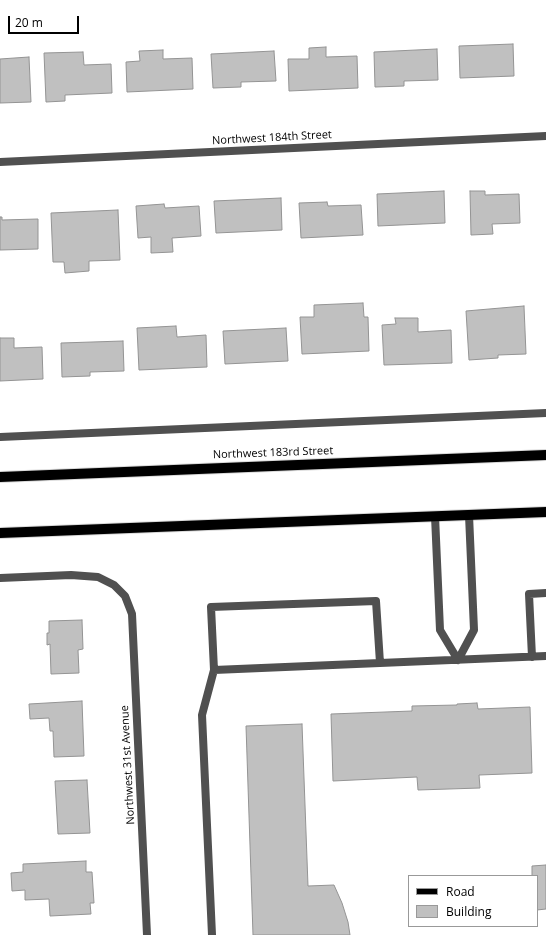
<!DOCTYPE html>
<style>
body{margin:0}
#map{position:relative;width:546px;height:935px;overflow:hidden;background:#fff;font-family:"Open Sans",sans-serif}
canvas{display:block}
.legend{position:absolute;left:408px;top:875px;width:130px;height:52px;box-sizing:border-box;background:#fff;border:1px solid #999;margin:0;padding:5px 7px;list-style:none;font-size:12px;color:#000}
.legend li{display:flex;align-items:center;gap:8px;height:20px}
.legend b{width:20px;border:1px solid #999}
.scale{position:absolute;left:8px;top:16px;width:71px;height:18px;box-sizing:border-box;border:2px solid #000;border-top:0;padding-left:5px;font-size:12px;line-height:14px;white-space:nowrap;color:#000;-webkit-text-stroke:3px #fff;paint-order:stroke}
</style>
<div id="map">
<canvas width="546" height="935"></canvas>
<ul class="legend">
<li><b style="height:5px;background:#000"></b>Road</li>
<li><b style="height:11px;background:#c0c0c0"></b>Building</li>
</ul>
<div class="scale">20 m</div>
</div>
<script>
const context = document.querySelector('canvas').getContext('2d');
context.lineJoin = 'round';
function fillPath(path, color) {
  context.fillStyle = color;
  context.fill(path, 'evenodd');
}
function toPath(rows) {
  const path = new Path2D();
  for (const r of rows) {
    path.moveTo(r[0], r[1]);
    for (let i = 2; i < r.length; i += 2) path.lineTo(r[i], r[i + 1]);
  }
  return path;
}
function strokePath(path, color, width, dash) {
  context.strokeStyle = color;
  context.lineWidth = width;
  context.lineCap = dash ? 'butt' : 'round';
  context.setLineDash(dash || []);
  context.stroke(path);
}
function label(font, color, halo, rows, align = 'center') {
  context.font = font + ' "Open Sans",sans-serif';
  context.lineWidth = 3.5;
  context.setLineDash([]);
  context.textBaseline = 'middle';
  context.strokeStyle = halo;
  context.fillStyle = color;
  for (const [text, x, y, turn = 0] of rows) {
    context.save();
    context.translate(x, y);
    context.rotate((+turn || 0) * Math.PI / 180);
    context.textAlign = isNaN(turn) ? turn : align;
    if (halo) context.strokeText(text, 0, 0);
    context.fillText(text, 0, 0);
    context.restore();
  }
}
const building = toPath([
 [513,44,514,76,460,78,459,46,513,44],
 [326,47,326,57,357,56,358,88,289,91,288,59,309,59,309,48,326,47],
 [437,49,438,80,404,81,404,86,375,87,374,52,437,49],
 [163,50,163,59,192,58,193,89,127,92,126,62,140,61,139,51,163,50],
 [274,51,276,81,241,82,241,87,213,88,211,54,274,51],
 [83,52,84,65,111,64,112,93,65,95,65,101,46,102,44,53,83,52],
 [29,57,31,102,0,103,0,59,29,57],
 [444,191,445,223,378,226,377,194,444,191],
 [470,191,485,191,485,195,519,194,520,223,492,224,493,234,471,235,470,191],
 [281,198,282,230,216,233,214,201,281,198],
 [327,202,328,206,361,205,363,235,301,238,299,203,327,202],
 [164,204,165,208,199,206,201,236,172,238,173,252,151,253,151,237,138,238,136,206,164,204],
 [118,210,120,260,89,261,89,271,65,273,64,262,53,262,51,213,118,210],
 [0,217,2,217,2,220,38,219,38,249,0,250,0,217],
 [363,303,364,317,368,317,369,351,302,354,300,317,314,317,314,305,363,303],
 [524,306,526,354,498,355,498,358,469,360,466,311,524,306],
 [395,318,418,318,418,332,451,330,452,363,384,365,382,325,396,324,395,318],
 [176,326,177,337,206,335,207,367,139,370,137,328,176,326],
 [286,328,288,361,225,364,223,331,286,328],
 [0,338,14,338,14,348,42,347,43,379,0,381,0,338],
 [123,341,124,371,90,372,90,376,62,377,61,343,123,341],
 [82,620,83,649,78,650,79,673,51,674,50,644,47,645,47,633,49,633,49,621,82,620],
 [82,701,84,756,54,757,53,731,50,731,49,718,30,719,29,704,82,701],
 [477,703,478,709,530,707,532,773,479,775,480,788,418,790,417,777,333,781,331,714,412,711,412,706,457,705,457,704,477,703],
 [302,724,308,886,334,885,342,903,348,922,350,935,253,935,246,726,302,724],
 [87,780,90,833,58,834,55,781,87,780],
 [86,861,86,872,92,872,94,903,90,903,91,914,50,916,49,899,25,900,25,890,12,891,11,873,23,872,23,864,86,861],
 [546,865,546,909,537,910,537,876,532,876,532,866,546,865]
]);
const service = toPath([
 [435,516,440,630,458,660],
 [532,657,529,594,546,593],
 [458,660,474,630,469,515],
 [214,670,546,656],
 [212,935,202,715,214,670,211,607,376,601,380,663]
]);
const minor = toPath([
 [0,162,546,136],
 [0,437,546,413],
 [0,578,71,575,98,577,114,585,125,596,132,614,147,935]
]);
const primary = toPath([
 [0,477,546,455],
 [0,533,546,512]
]);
const streetNames = [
 ["Northwest 184th Street",272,138,-3],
 ["Northwest 183rd Street",273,453,-2],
 ["Northwest 31st Avenue",128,765,-93]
];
fillPath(building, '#c0c0c0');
strokePath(building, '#949494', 1);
strokePath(primary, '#dbdbdb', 12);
strokePath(service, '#505050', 8);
strokePath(minor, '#505050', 8);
strokePath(primary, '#000', 10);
label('11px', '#000', '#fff', streetNames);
</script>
